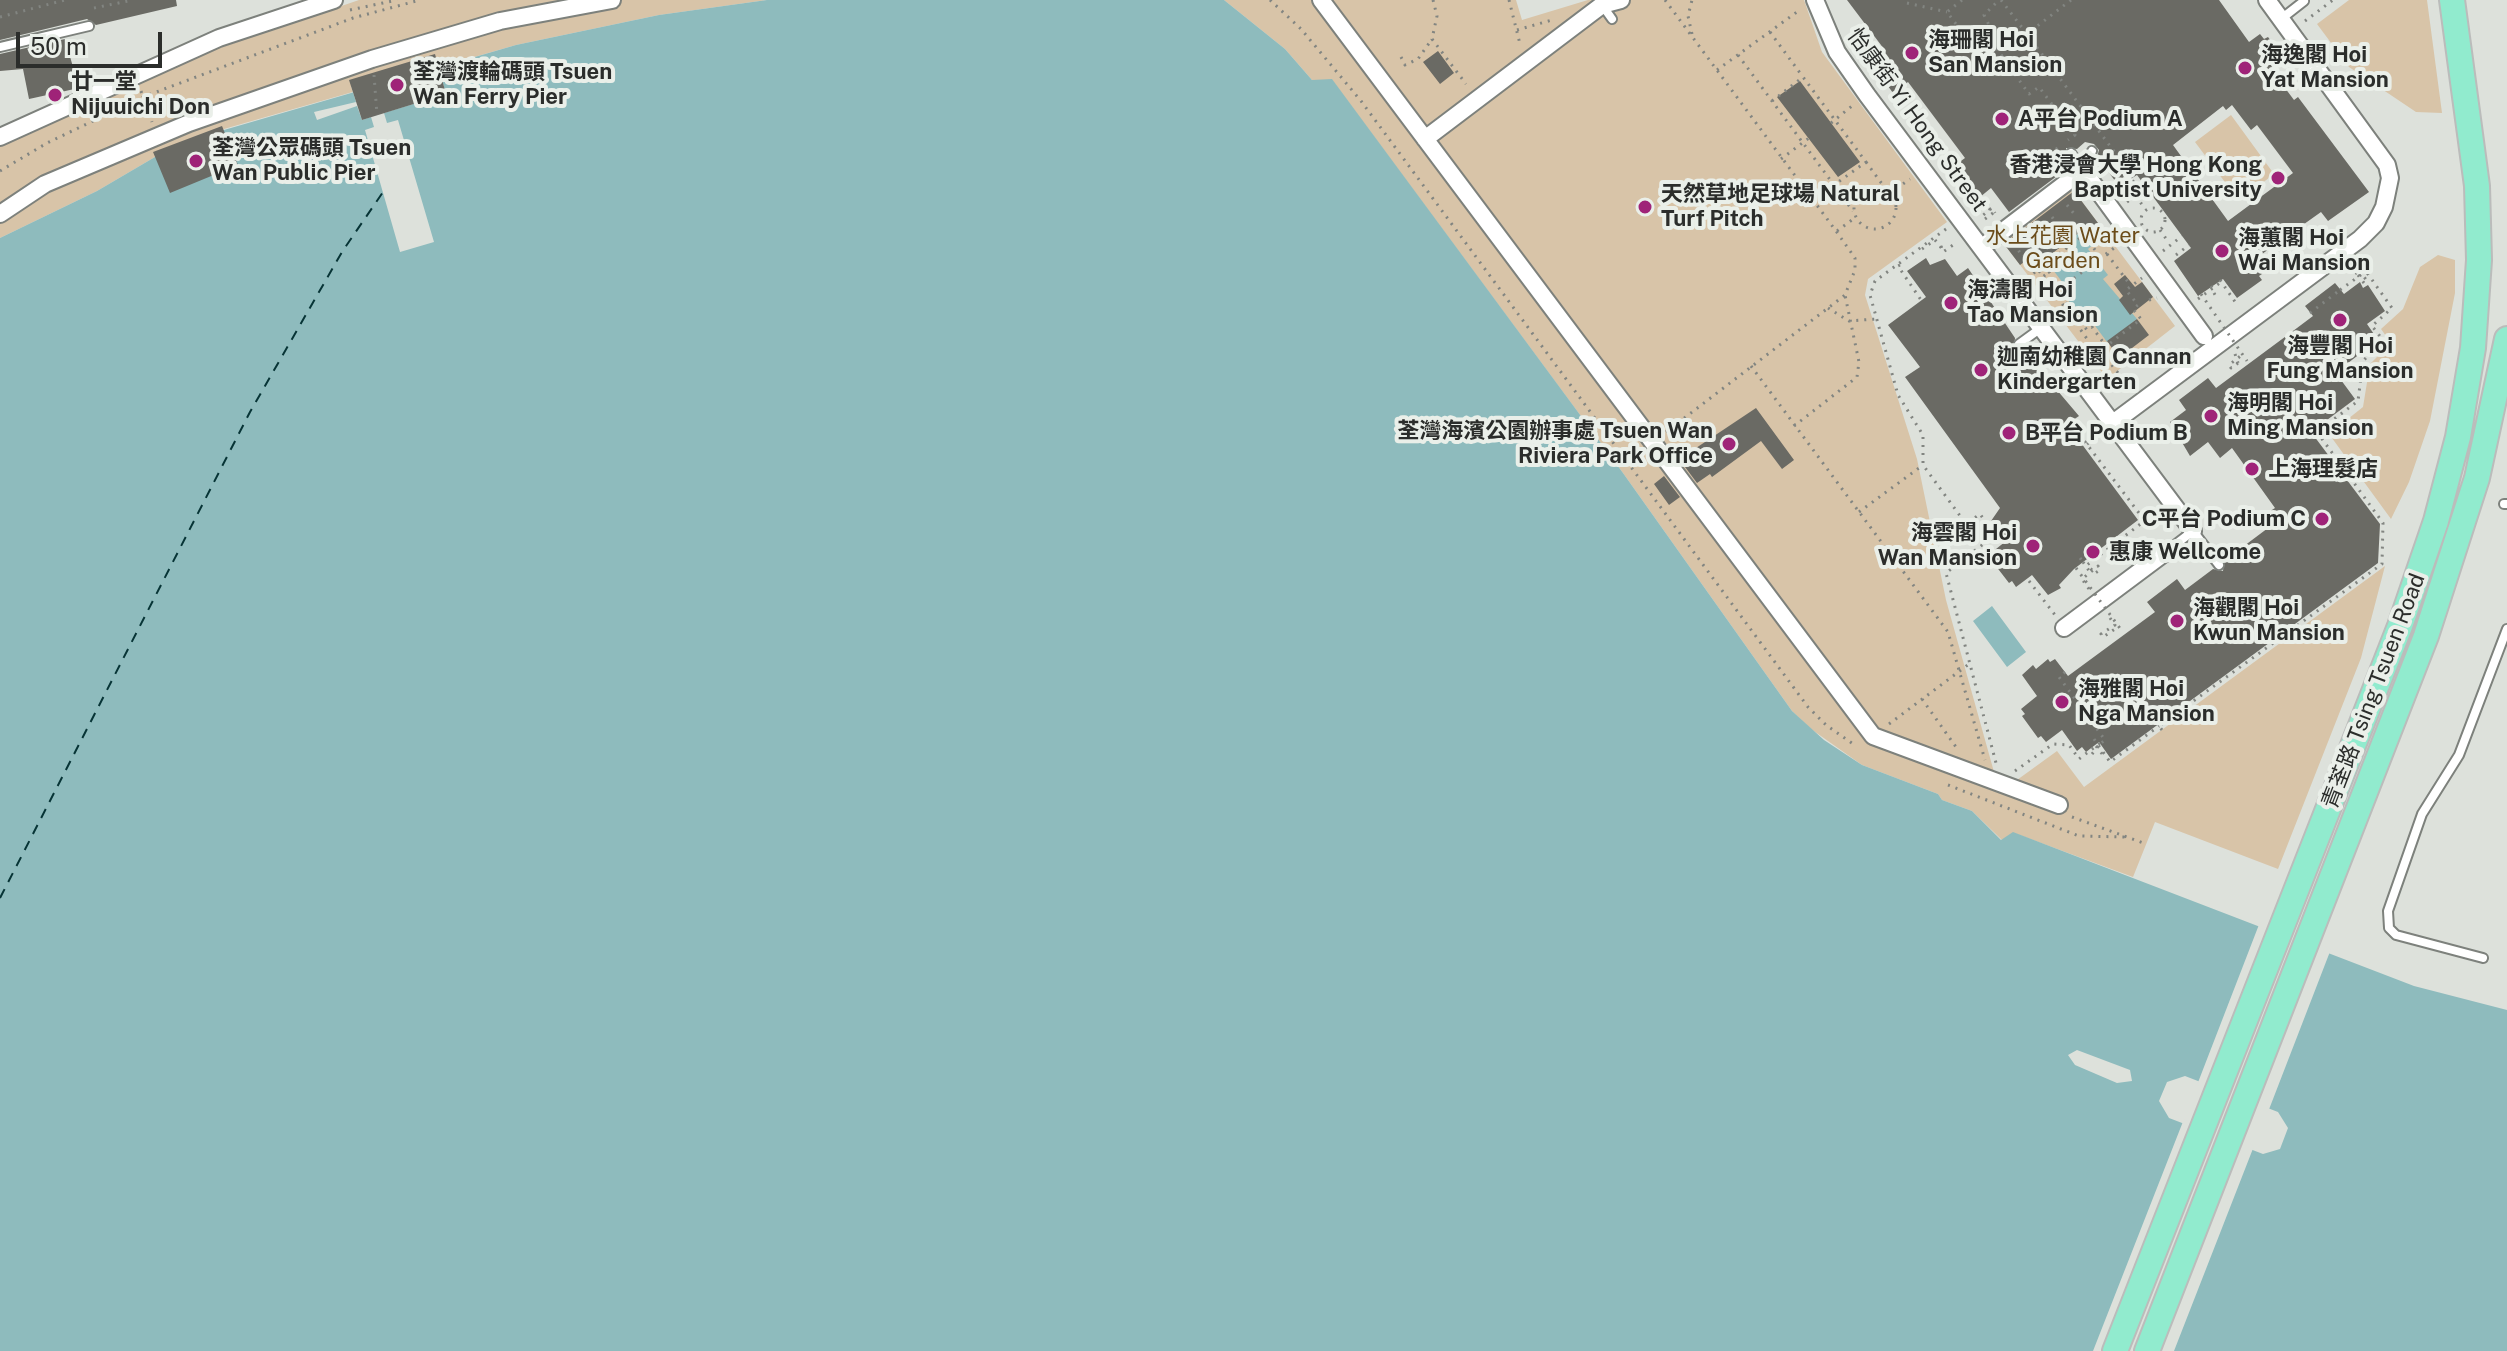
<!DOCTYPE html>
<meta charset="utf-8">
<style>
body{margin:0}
#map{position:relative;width:2507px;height:1351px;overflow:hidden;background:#dde1db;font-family:"Public Sans",sans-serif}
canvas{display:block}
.scale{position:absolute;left:16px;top:32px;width:146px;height:36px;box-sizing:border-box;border:4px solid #2b2d2b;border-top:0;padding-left:10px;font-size:24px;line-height:28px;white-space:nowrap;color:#2b2d2b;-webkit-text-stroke:6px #eaefe9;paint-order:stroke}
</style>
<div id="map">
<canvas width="2507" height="1351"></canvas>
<div class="scale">50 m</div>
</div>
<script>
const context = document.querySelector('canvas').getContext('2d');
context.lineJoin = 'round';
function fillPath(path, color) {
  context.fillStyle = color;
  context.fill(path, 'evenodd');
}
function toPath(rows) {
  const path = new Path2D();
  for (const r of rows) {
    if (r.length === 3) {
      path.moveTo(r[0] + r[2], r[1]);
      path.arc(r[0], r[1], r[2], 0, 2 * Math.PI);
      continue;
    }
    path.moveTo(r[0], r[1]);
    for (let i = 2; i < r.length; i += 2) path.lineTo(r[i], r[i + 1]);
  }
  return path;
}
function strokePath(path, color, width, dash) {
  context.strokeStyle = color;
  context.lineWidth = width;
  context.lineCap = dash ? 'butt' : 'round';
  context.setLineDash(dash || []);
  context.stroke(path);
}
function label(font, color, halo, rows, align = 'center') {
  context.font = font + ' "Public Sans","Noto Sans TC",sans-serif';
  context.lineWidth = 8;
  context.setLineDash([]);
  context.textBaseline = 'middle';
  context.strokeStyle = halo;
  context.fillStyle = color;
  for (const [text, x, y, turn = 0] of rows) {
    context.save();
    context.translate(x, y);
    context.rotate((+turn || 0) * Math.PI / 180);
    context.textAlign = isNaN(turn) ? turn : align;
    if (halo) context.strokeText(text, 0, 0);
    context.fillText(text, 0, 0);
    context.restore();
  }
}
const green = toPath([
 [359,0,767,0,659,15,516,45,224,129,155,157,97,191,0,238,0,146,193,57],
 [1224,0,1516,0,1522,20,1588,0,1804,0,1822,52,1947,222,1868,279,1865,295,1917,459,1946,600,1994,772,2017,780,2057,751,2084,787,2385,566,2361,658,2278,869,2155,822,2133,877,2014,833,2002,840,1972,811,1942,800,1938,794,1862,765,1811,729,1792,711,1623,473,1332,80,1312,80,1285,49],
 [2349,0,2427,0,2442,113,2416,112,2349,67,2317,24],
 [2231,115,2274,174,2239,201,2195,142],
 [2071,187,2175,326,2107,379,2001,240],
 [2438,255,2455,260,2455,293,2430,421,2409,482,2391,519,2329,434,2363,407,2370,364,2391,343,2381,329,2403,309,2420,267]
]);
const water = toPath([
 [767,0,1224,0,1285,49,1312,80,1332,79,1623,473,1792,711,1824,740,1862,765,1938,794,1942,800,1972,811,2001,840,2013,832,2414,986,2507,1010,2507,1351,0,1351,0,238,97,191,155,157,224,130,516,45,659,15],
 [2077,1050,2130,1070,2132,1081,2117,1083,2075,1065,2068,1055],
 [2185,1076,2278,1112,2288,1128,2280,1149,2263,1154,2169,1118,2159,1101,2167,1082],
 [2084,229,2094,244,2088,249,2108,275,2103,279,2137,319,2107,342,2093,323,2088,326,2064,295,2069,291,2050,266,2076,246,2071,239],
 [1992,606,2026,652,2007,667,1973,621]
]);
const pier = toPath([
 [482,62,484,70,442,80,446,94,384,113,387,123,398,120,434,242,400,252,365,130,374,127,371,117,362,120,357,106,317,120,314,112,356,102,351,86,437,63,442,76],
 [2260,922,2331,949,2268,1112,2197,1085],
 [2184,1119,2254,1146,2174,1351,2093,1351]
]);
const ferry = toPath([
 [0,898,250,412,342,252,383,192]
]);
const building = toPath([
 [0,0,176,0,177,6,96,25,87,19,0,40],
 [1847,0,2219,0,2249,42,2260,34,2264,39,2268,37,2282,56,2279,59,2283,64,2273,72,2294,100,2298,97,2369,192,2328,221,2321,212,2255,259,2265,272,2259,276,2262,280,2237,298,2223,279,2198,296,2174,261,2191,248,2137,175,2119,186,2097,157,2099,150,2094,144,2085,142,2077,149,2066,148,2066,157,2055,165,2061,173,2009,212,1991,188,1974,202,1950,169,1965,158,1908,82,1893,93,1869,60,1884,49],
 [2232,105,2251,130,2257,125,2293,173,2228,221,2173,145,2223,106,2226,110],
 [65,39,79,88,29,99,23,69,0,71,0,54],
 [1438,51,1454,73,1440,84,1423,62],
 [435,54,446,94,362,120,349,80],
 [1800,81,1860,162,1838,177,1777,97],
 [222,126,238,165,170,193,153,152],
 [2074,191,2107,235,2094,244,2084,229,2041,262,2035,254,2020,265,2004,244],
 [1926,258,1930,265,1945,259,1957,276,1968,268,2015,338,2014,349,2023,350,2079,416,2067,424,2138,520,2074,569,2059,585,2061,588,2048,595,2032,575,2016,587,2012,581,2009,583,1992,561,1995,559,1991,553,2006,541,1991,521,2000,508,1905,377,1920,367,1888,325,1926,297,1907,271],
 [2125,275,2135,287,2142,282,2153,297,2130,315,2119,300,2123,296,2114,284],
 [2360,282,2363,288,2368,285,2385,311,2367,324,2378,340,2348,363,2353,371,2341,380,2355,399,2311,432,2380,524,2378,563,2111,759,2099,742,2086,752,2082,747,2077,751,2062,730,2046,742,2041,736,2038,738,2022,716,2025,714,2021,709,2037,696,2022,675,2033,665,2036,669,2048,659,2050,662,2055,659,2068,676,2155,612,2147,602,2177,579,2185,590,2213,569,2223,571,2224,561,2272,525,2264,515,2275,508,2232,448,2220,458,2208,442,2190,456,2170,422,2186,410,2179,400,2208,378,2216,388,2297,328,2313,316,2305,306,2335,283,2344,294],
 [2137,319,2149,335,2119,358,2107,341],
 [1756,408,1794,460,1782,469,1761,441,1712,477,1710,474,1697,483,1682,463,1695,453,1693,450],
 [1664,476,1680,497,1669,505,1654,484]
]);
const path = toPath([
 [1270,0,1301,29,1361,101,1808,707,1826,725,1856,746],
 [1433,0,1437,16,1432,39,1466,84],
 [1509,0,1520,44],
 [1665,0,1836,231,1855,258,1855,270,1845,295,1666,432],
 [1962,0,1947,12,1983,60,1997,49,2029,94,2039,87,2075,135,2068,140],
 [2001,0,2027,34],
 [2071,0,2027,34,2133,177],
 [1907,3,1947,12],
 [94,8,133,0],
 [350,10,397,0],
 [0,17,65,0],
 [2305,21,2333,0],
 [1517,30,1552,20],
 [1992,31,1984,15,1999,0],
 [1770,32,1803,77],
 [1692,34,1688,16,1692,0],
 [1738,55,1834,185,1866,162,1803,77,1772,101],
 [1401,57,1405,65,1418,59,1432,39],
 [1717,70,1801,9],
 [374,75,377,115],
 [141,91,152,122],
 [1831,123,1852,106],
 [1781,159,1809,138],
 [1866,162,1885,188],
 [2030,168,2059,147],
 [0,171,47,143,143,97,353,18,420,0],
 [2133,182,2139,177],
 [1834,185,1853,211],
 [1875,208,21],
 [1890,193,1910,179],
 [2132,193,2138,189,2141,192],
 [2136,196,2145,209],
 [2127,202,2146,188],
 [2067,205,2075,215],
 [2153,220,12],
 [1993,213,1985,219,1982,216,1992,208,1995,213],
 [2052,217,2071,243],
 [2033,228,2054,257],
 [1946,229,1875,281,1870,295,1898,395,1923,435,1923,465,1966,524,1980,514,1995,535,1946,573,1996,763],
 [2160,230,2169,243],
 [1837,231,1856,217],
 [2014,244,2023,257,2027,254,2030,258],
 [1941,246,1943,252,1956,243],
 [1922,249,1935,240],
 [2163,251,2182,236],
 [2107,254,2131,286],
 [2176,255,2189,245],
 [1900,265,1898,266,1921,300],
 [2044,265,2064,292,2060,295,2087,330,2092,327,2103,342,2082,357],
 [2358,275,2364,283,2367,281,2362,274],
 [2027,278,2084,235,2101,258],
 [2220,280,2238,306],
 [2031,286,2049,272],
 [2061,288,2118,245],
 [2214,293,2218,300],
 [2198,299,2221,282],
 [2149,300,2157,298],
 [1828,308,1849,321,1876,319],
 [2310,313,2340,290],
 [2097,346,2129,387],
 [2104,348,2141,319,2133,309,2138,305,2126,290,2142,278],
 [2235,354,2238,363],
 [1751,366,1948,632,1985,760],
 [2039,380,2047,390],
 [2070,422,2145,521],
 [1794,426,1857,377,1859,362,1845,295],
 [2087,444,2098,435],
 [1859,512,1923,465],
 [2080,558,2083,562],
 [2092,570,2087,565,2156,512],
 [2029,581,2055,615],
 [2089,589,2082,579,2098,566,2100,570,2092,575],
 [2110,618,2115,625,2101,634,2103,637,2118,627],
 [2065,672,2059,677,2105,740,2100,744],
 [1922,699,1956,747],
 [1889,724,1969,664],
 [2162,730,2159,726,2382,564,2383,523,2317,432,2358,401,2363,361,2383,340,2372,326,2392,308,2365,270,2358,275,2351,267],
 [2094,739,2110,762,2159,726],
 [2096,746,2103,755],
 [2015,771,2053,744,2069,745,2079,759,2100,743],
 [1948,785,2079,836,2126,837],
 [2072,817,2146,844]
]);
const lane = toPath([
 [1602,5,1612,19],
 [2281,19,2304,1],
 [0,47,89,26],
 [2071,153,2083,170,2092,151],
 [2019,344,2041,328],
 [2504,504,2507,504],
 [2163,554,2193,531,2219,565],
 [2483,958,2396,935,2389,928,2388,911,2422,814,2459,755,2507,629]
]);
const street = toPath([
 [1321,0,1873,736,2059,805],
 [1815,0,1837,52,1867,95,2193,531],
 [0,137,219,38,334,0],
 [1425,139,1602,5,1621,0],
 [0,214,45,184,189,123,372,59,500,21,612,0],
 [1982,247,2083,170,2204,336],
 [2113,423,2360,239,2376,223,2384,207,2390,178,2387,165,2267,0],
 [2064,628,2163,554]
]);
const primary = toPath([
 [2115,1351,2400,626,2436,521,2458,437,2473,348,2479,260,2477,186,2452,0],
 [2147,1351,2426,636,2477,478,2507,339]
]);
const pathBridge = toPath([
 [1984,202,1993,213],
 [1935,240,1943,250],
 [2030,258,2097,353,2104,348],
 [2211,286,2215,292],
 [2340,290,2362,274],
 [2201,294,2247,361],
 [2238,363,2231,368,2229,365,2243,354],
 [2083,562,2092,575],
 [2076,568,2122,631],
 [2092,754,2100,744]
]);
const markers = [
 [1912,53,8,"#9f2378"],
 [2245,68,8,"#9f2378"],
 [397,85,8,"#9f2378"],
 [55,95,8,"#9f2378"],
 [2002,119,8,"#9f2378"],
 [196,161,8,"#9f2378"],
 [2278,178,8,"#9f2378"],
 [1645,207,8,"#9f2378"],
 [2222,251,8,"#9f2378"],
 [1951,303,8,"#9f2378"],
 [2340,320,8,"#9f2378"],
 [1981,370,8,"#9f2378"],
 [2211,416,8,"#9f2378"],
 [2009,433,8,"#9f2378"],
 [1729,444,8,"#9f2378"],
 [2252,469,8,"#9f2378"],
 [2322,519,8,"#9f2378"],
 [2033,546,8,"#9f2378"],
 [2093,552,8,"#9f2378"],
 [2177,621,8,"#9f2378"],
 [2062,702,8,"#9f2378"]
];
const poiNames = [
 ["海珊閣 Hoi",1928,40],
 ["San Mansion",1928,65],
 ["海逸閣 Hoi",2261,55],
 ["Yat Mansion",2261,80],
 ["荃灣渡輪碼頭 Tsuen",413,72],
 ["Wan Ferry Pier",413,97],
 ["廿一堂",71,82],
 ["Nijuuichi Don",71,107],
 ["A平台 Podium A",2018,119],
 ["荃灣公眾碼頭 Tsuen",212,148],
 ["Wan Public Pier",212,173],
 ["香港浸會大學 Hong Kong",2262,165,"right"],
 ["Baptist University",2262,190,"right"],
 ["天然草地足球場 Natural",1661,194],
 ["Turf Pitch",1661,219],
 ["海蕙閣 Hoi",2238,238],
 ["Wai Mansion",2238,263],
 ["海濤閣 Hoi",1967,290],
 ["Tao Mansion",1967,315],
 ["海豐閣 Hoi",2340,346,"center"],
 ["Fung Mansion",2340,371,"center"],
 ["迦南幼稚園 Cannan",1997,357],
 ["Kindergarten",1997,382],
 ["海明閣 Hoi",2227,403],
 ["Ming Mansion",2227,428],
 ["荃灣海濱公園辦事處 Tsuen Wan",1713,431,"right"],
 ["Riviera Park Office",1713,456,"right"],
 ["B平台 Podium B",2025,433],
 ["上海理髮店",2268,469],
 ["C平台 Podium C",2306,519,"right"],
 ["海雲閣 Hoi",2017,533,"right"],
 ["Wan Mansion",2017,558,"right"],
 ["惠康 Wellcome",2109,552],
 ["海觀閣 Hoi",2193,608],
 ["Kwun Mansion",2193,633],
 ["海雅閣 Hoi",2078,689],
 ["Nga Mansion",2078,714]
];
const streetNames = [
 ["怡康街 Yi Hong Street",1917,120,54],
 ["青荃路 Tsing Tsuen Road",2374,691,-69]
];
const parkNames = [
 ["水上花園 Water",2063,236],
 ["Garden",2063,261]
];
fillPath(green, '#d8c4a8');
fillPath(water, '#8ebbbd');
fillPath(pier, '#dde1db');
strokePath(ferry, '#073436', 2, [10, 8]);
fillPath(building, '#6a6a64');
strokePath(lane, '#7d817c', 12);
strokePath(street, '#7d817c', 20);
strokePath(primary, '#bbbcbb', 28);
strokePath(path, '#828581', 3, [2, 6]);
strokePath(lane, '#fff', 8);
strokePath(street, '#fff', 16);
strokePath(primary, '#91ebce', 24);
strokePath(pathBridge, '#828581', 3, [2, 6]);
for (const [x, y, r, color] of markers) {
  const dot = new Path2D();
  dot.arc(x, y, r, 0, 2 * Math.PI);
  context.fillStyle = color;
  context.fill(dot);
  strokePath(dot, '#eaefe9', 3);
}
label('bold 22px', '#2b2d2b', '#eaefe9', poiNames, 'left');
label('22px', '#2b2d2b', '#eaefe9', streetNames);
label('22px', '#6b4c1a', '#eaefe9', parkNames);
</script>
